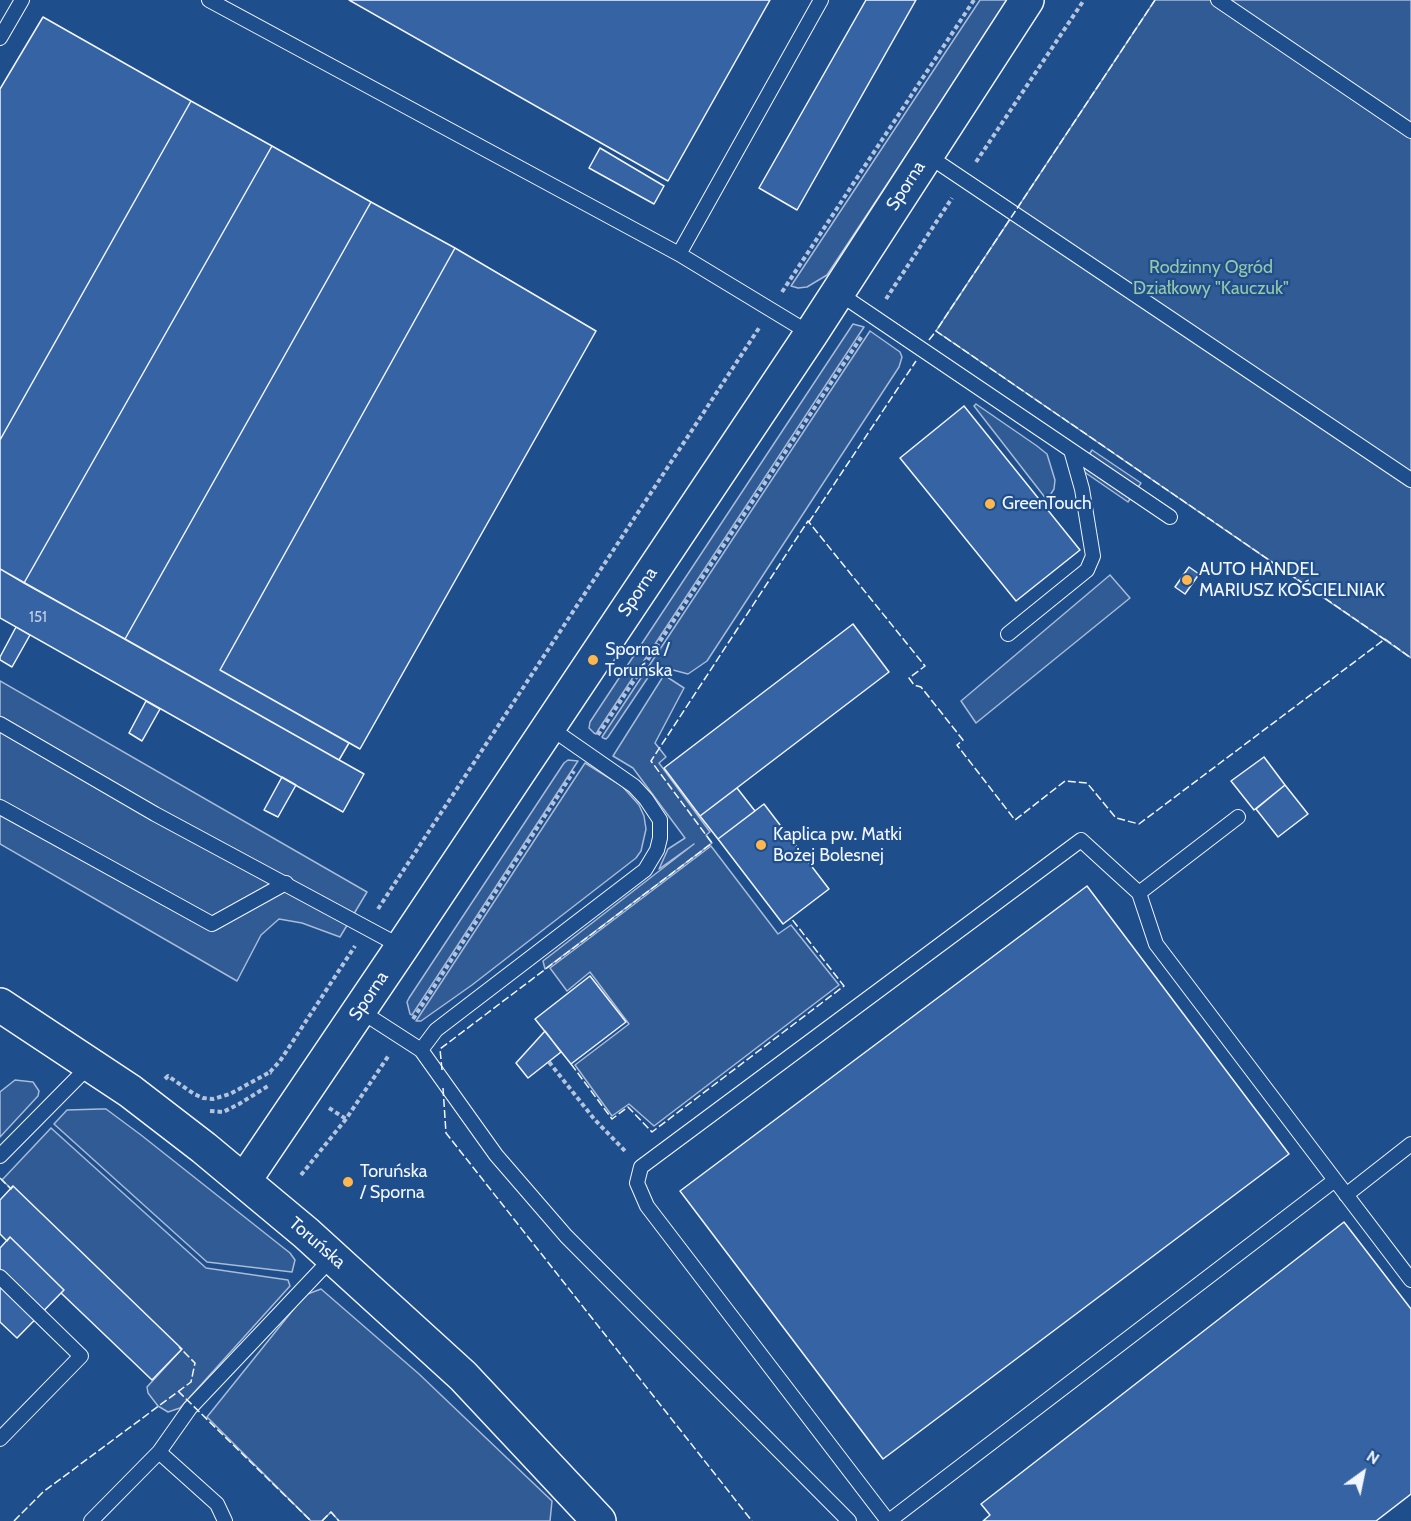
<!DOCTYPE html>
<meta charset="utf-8">
<style>
body{margin:0}
#map{position:relative;width:1411px;height:1521px;overflow:hidden;background:#1f4e8c;font-family:Cabin,sans-serif}
canvas{display:block}
.north{position:absolute;left:1333px;top:1443px;width:60px;height:60px;-webkit-text-stroke:4px #1f4e8c;paint-order:stroke;rotate:33deg;font-size:16px;font-weight:700;line-height:24px;text-align:center;color:#f2f6ff}
.north::after{content:'';display:block;margin:auto;width:21px;height:27px;background:#f2f6ff;clip-path:polygon(50% 0,100% 100%,50% 72%,0 100%)}
</style>
<div id="map">
<canvas width="1411" height="1521"></canvas>
<div class="north">N</div>
</div>
<script>
const context = document.querySelector('canvas').getContext('2d');
context.lineJoin = 'round';
function fillPath(path, color) {
  context.fillStyle = color;
  context.fill(path, 'evenodd');
}
function toPath(rows) {
  const path = new Path2D();
  for (const r of rows) {
    path.moveTo(r[0], r[1]);
    for (let i = 2; i < r.length; i += 2) path.lineTo(r[i], r[i + 1]);
  }
  return path;
}
function strokePath(path, color, width, dash) {
  context.strokeStyle = color;
  context.lineWidth = width;
  context.lineCap = dash ? 'butt' : 'round';
  context.setLineDash(dash || []);
  context.stroke(path);
}
function label(font, color, halo, rows, align = 'center') {
  context.font = font + ' Cabin,sans-serif';
  context.lineWidth = 4.5;
  context.setLineDash([]);
  context.textBaseline = 'middle';
  context.strokeStyle = halo;
  context.fillStyle = color;
  for (const [text, x, y, turn = 0] of rows) {
    context.save();
    context.translate(x, y);
    context.rotate((+turn || 0) * Math.PI / 180);
    context.textAlign = isNaN(turn) ? turn : align;
    if (halo) context.strokeText(text, 0, 0);
    context.fillText(text, 0, 0);
    context.restore();
  }
}
const built = toPath([
 [980,0,1009,0,827,275,807,287,798,288,791,286,980,0],
 [1155,0,1411,0,1411,658,936,331,1155,0],
 [853,324,864,327,599,729,596,734,594,733,589,728,590,722,853,324],
 [870,331,900,352,902,357,899,367,707,661,688,674,658,666,655,667,608,737,606,739,603,738,602,737,870,331],
 [976,404,1037,446,1047,454,1055,480,1054,489,1047,500,974,406,976,404],
 [1092,450,1141,483,1128,502,1080,469,1092,450],
 [1110,575,1130,598,976,723,961,701,1110,575],
 [664,675,684,688,655,743,666,757,659,763,710,832,706,835,712,843,545,969,543,961,694,844,659,869,668,849,685,838,633,768,613,756,664,675],
 [0,681,367,892,340,937,302,923,279,919,261,935,237,981,0,844,0,681],
 [568,760,578,761,412,1015,410,1014,407,1002,409,998,564,763,568,760],
 [585,763,622,786,639,805,644,816,646,829,641,851,636,858,472,985,421,1021,416,1021,585,763],
 [711,846,778,934,791,925,839,985,654,1126,629,1104,612,1116,575,1065,629,1024,590,972,567,991,550,968,711,846],
 [15,1080,33,1082,39,1091,38,1096,0,1137,0,1092,15,1080],
 [101,1109,106,1109,141,1135,290,1253,295,1260,292,1272,207,1262,54,1124,67,1110,101,1109],
 [51,1128,206,1268,288,1280,290,1286,180,1408,168,1412,158,1406,148,1393,147,1387,181,1350,2,1180,51,1128],
 [321,1289,419,1374,552,1501,550,1521,339,1521,331,1512,322,1521,311,1521,207,1417,305,1295,321,1289]
]);
const building = toPath([
 [349,0,770,0,668,181,349,0],
 [866,0,916,0,797,210,759,188,866,0],
 [43,17,191,101,0,440,0,89,43,17],
 [191,101,272,146,24,583,0,569,0,440,191,101],
 [272,146,371,202,125,639,24,583,272,146],
 [600,148,664,186,654,204,589,168,600,148],
 [371,202,455,248,220,670,349,743,339,760,125,639,371,202],
 [455,248,596,331,360,749,220,670,455,248],
 [964,406,1080,550,1016,601,900,458,964,406],
 [1189,567,1199,574,1185,594,1175,587,1189,567],
 [0,569,364,774,343,812,0,618,0,569],
 [853,624,889,672,700,816,664,768,853,624],
 [16,627,30,635,12,667,0,660,0,657,16,627],
 [146,701,160,709,142,741,129,733,146,701],
 [1264,757,1285,785,1254,810,1231,781,1264,757],
 [282,777,296,785,278,817,264,810,282,777],
 [1285,785,1308,814,1278,837,1256,809,1285,785],
 [737,788,755,811,718,839,700,816,737,788],
 [764,804,829,889,783,924,718,839,764,804],
 [1087,886,1289,1154,883,1459,680,1191,1087,886],
 [590,976,626,1022,571,1064,535,1019,590,976],
 [545,1031,561,1052,528,1078,516,1063,545,1031],
 [13,1186,182,1349,152,1380,61,1293,64,1290,10,1237,7,1241,0,1234,0,1200,13,1186],
 [1344,1222,1411,1309,1411,1494,1376,1521,983,1521,990,1515,981,1504,1344,1222],
 [10,1237,64,1290,17,1338,0,1322,0,1248,10,1237]
]);
const path = toPath([
 [976,162,1084,0],
 [782,292,974,0],
 [886,299,952,198],
 [598,735,862,336],
 [378,909,759,328],
 [413,1019,574,771],
 [549,1062,595,1120,626,1152],
 [270,1072,280,1061,355,946],
 [165,1079,168,1076,194,1094,203,1098,213,1099,230,1094,270,1072,272,1073],
 [329,1108,346,1119],
 [210,1111,223,1112,239,1104,268,1086],
 [301,1175,346,1119,389,1055]
]);
const lane = toPath([
 [209,0,679,254,811,334],
 [1218,0,1411,131],
 [0,38,22,0],
 [927,155,1411,480],
 [679,254,821,0],
 [837,292,1170,517],
 [1008,634,1087,570,1093,556,1082,489,1071,450],
 [0,724,155,814,402,947],
 [0,807,212,924,286,883],
 [1139,893,1238,817],
 [359,1010,421,1050,496,1155,566,1236,849,1521],
 [421,1050,436,1030,645,870,657,850,660,838,660,820,646,799,634,786,549,727],
 [0,1156,90,1065],
 [1335,1180,1411,1280],
 [1346,1195,1411,1144],
 [0,1277,81,1356,0,1439],
 [159,1452,217,1504,225,1521],
 [91,1521,159,1452,190,1408,333,1257],
 [888,1521,647,1206,637,1183,641,1167,1081,840,1139,893,1156,944,1335,1180,889,1521]
]);
const secondary = toPath([
 [0,1005,130,1091,204,1148,306,1233,463,1376,599,1521],
 [244,1181,402,947,811,334,1027,0]
]);
const fence = toPath([
 [1155,0,936,331,1387,641],
 [929,340,936,331],
 [809,522,916,361],
 [571,1064,612,1119,628,1107,652,1132,844,986,791,918],
 [442,1070,440,1049,712,843,651,761,808,521,925,666,909,678,914,685,921,687,963,740,957,745,1015,820,1065,781,1087,783,1116,818,1139,824,1385,639,1411,658],
 [443,1088,446,1133,752,1521],
 [0,1178,11,1189,13,1186],
 [178,1391,311,1521],
 [14,1521,43,1492,191,1382,195,1363,179,1347],
 [322,1521,331,1512,339,1521]
]);
const markers = [
 [990,504,6,"#ffb74d"],
 [1187,580,6,"#ffb74d"],
 [593,660,6,"#ffb74d"],
 [761,845,6,"#ffb74d"],
 [348,1182,6,"#ffb74d"]
];
const numberNames = [
 ["151",38,618]
];
const streetNames = [
 ["Sporna",906,186,-57],
 ["Sporna",638,592,-56],
 ["Sporna",369,996,-56],
 ["Toruńska",317,1243,41]
];
const parkNames = [
 ["Rodzinny Ogród",1211,268],
 ["Działkowy \"Kauczuk\"",1211,289]
];
const poiNames = [
 ["GreenTouch",1002,504],
 ["AUTO HANDEL",1199,570],
 ["MARIUSZ KOŚCIELNIAK",1199,591],
 ["Sporna /",605,650],
 ["Toruńska",605,671],
 ["Kaplica pw. Matki",773,835],
 ["Bożej Bolesnej",773,856],
 ["Toruńska",360,1172],
 ["/ Sporna",360,1193]
];
fillPath(built, '#305b95');
strokePath(built, '#a8bbd7', 1.5);
fillPath(building, '#3563a3');
strokePath(building, '#f2f6ff', 1.5);
strokePath(lane, '#f2f6ff', 16);
strokePath(secondary, '#f2f6ff', 36);
strokePath(path, '#b3c4dc', 4, [4.5, 3]);
strokePath(lane, '#1f4e8c', 14);
strokePath(secondary, '#1f4e8c', 33);
strokePath(fence, '#f2f6ff', 1.5, [8, 3]);
for (const [x, y, r, color] of markers) {
  const dot = new Path2D();
  dot.arc(x, y, r, 0, 2 * Math.PI);
  context.fillStyle = color;
  context.fill(dot);
  strokePath(dot, '#1f4e8c', 2);
}
label('15px', '#c3d1e8', null, numberNames);
label('18px', '#f2f6ff', '#1f4e8c', streetNames);
label('18px', '#97c8a6', '#1f4e8c', parkNames);
label('18px', '#f2f6ff', '#1f4e8c', poiNames, 'left');
</script>
